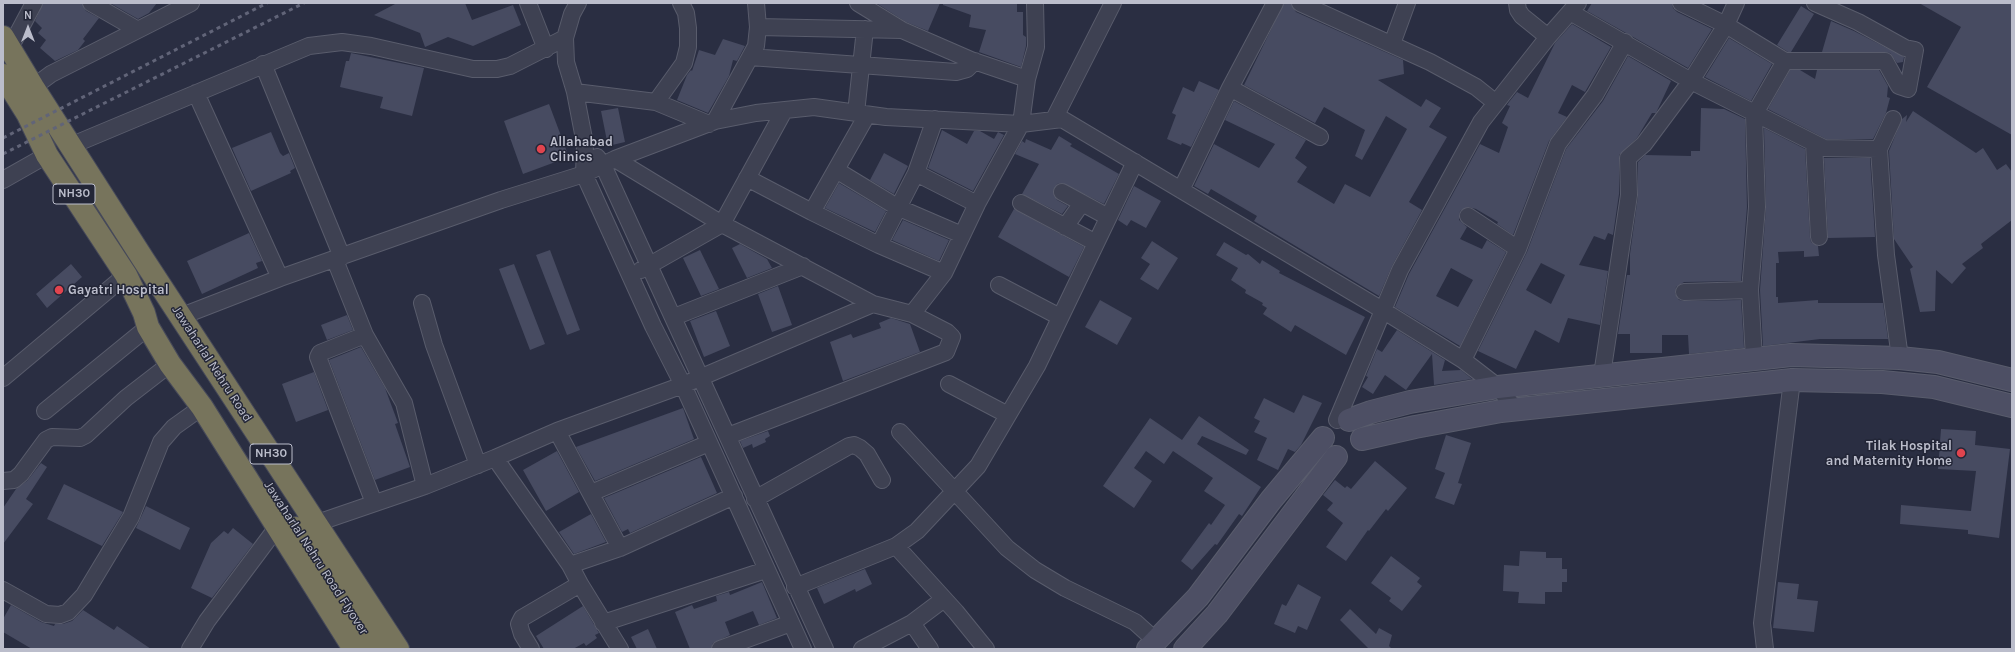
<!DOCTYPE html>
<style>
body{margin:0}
#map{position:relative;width:2015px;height:652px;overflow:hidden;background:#2a2e42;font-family:Karla,sans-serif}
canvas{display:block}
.frame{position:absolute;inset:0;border:4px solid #bbbdcb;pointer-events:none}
.north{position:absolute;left:8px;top:8px;width:40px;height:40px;-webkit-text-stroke:3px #232637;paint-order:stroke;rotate:0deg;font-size:11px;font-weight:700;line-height:16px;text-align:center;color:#bbbdcb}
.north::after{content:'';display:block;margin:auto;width:14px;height:18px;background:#bbbdcb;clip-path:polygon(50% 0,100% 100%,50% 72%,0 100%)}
</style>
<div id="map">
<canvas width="2015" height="652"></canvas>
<div class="frame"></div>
<div class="north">N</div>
</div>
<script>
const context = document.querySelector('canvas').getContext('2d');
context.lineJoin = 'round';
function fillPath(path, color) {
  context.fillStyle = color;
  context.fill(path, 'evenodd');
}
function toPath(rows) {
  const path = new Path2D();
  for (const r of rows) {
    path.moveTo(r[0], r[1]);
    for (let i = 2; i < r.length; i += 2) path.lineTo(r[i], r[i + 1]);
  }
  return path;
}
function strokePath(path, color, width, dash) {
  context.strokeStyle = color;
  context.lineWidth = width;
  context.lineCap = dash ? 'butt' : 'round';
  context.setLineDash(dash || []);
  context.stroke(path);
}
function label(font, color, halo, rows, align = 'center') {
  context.font = font + ' Karla,sans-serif';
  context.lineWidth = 3;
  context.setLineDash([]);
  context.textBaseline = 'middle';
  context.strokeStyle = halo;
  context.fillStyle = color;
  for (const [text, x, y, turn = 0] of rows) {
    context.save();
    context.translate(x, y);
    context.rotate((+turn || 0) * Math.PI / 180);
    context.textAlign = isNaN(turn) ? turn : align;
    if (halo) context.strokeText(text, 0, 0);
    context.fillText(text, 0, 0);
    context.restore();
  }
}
const building = toPath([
 [43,3,82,3,86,11,99,18,83,39,85,41,78,50,55,61,40,48,46,40,38,33,42,28,35,21],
 [110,3,157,3,149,13,138,19],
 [397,3,465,3,472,20,513,5,521,25,473,46,448,37,425,47,420,33,374,15],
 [876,3,940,3,928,31,906,22],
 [943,3,1017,3,1017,12,1023,12,1023,35,1026,37,1026,46,1021,67,979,52,986,30,969,27,971,15,943,5],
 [1284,3,1291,4,1296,12,1403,60,1404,74,1378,80,1421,107,1426,99,1441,108,1429,127,1447,137,1409,202,1422,210,1392,266,1379,296,1254,221,1257,216,1211,189,1208,194,1194,186,1214,144,1259,168,1275,144,1225,120,1234,101,1306,140,1295,158,1307,167,1297,182,1334,204,1345,184,1370,197,1407,129,1386,116,1362,160,1355,156,1365,130,1324,107,1315,123,1244,85],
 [1592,3,1672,3,1673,8,1677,12,1712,29,1688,68,1587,11],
 [1919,3,2012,3,2012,135,1927,87,1961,27],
 [1801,6,1814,14,1791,52,1788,52,1777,45],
 [1831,21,1854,31,1904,57,1903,62,1897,63,1890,53,1885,52,1822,52],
 [1572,24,1611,47,1585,92,1572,85,1558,113,1567,117,1549,141,1513,235,1497,224,1498,222,1476,209,1468,207,1460,211,1459,220,1467,227,1460,239,1482,249,1487,240,1506,252,1460,346,1395,307,1409,274,1480,144,1499,153,1508,127,1502,123,1510,106,1507,105,1509,102,1517,92,1528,98,1555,43],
 [1451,268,1473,280,1458,307,1436,296],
 [1729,38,1772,64,1751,101,1705,77],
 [723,39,745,46,737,61,733,60,729,76,708,113,677,100,687,75,691,70,692,71,699,50,715,55],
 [351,53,424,68,412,116,380,108,383,97,340,87,346,61,349,61],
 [1628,56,1671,81,1656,113,1652,113,1637,138,1619,155,1619,194,1613,235,1608,233,1605,240,1594,236,1579,265,1608,271,1600,325,1568,318,1559,343,1535,330,1516,369,1478,351,1527,252,1566,149,1603,101],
 [1541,263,1565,275,1551,304,1526,290],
 [1790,70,1800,70,1815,79,1817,70,1879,70,1888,86,1887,97,1890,98,1886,113,1873,139,1826,139,1768,109],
 [1199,81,1219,90,1191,147,1182,143,1181,145,1167,139,1176,115,1172,113,1183,87,1194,92],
 [549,104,569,157,523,174,504,121],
 [618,108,625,142,608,146,601,111],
 [1701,108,1724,109,1745,119,1747,207,1741,281,1684,282,1676,287,1675,293,1679,300,1684,301,1741,300,1744,348,1689,354,1688,335,1662,335,1662,353,1630,353,1630,334,1618,334,1627,275,1630,275,1630,254,1638,196,1638,162,1645,155,1691,156,1691,151,1700,151],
 [1913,111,1976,153,1983,148,1997,170,2006,164,2012,172,2012,220,1981,244,1983,248,1962,264,1966,268,1952,284,1936,270,1935,311,1920,312,1910,269,1913,267,1894,239,1889,151,1902,119,1907,115,1906,122],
 [1764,128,1805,149,1810,238,1811,242,1818,246,1819,256,1804,257,1804,251,1778,252,1779,263,1776,263,1776,297,1778,297,1778,303,1818,300,1818,303,1883,303,1888,339,1820,339,1763,346,1760,290,1766,207],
 [942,130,967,144,974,131,980,131,994,139,998,132,1004,135,973,191,928,168],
 [271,132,280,153,283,156,289,153,295,168,290,171,291,173,251,191,232,148],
 [1059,136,1072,144,1070,146,1119,174,1104,204,1062,183,1057,184,1053,192,1057,200,1068,206,1062,214,1022,194,1039,164,1015,154,1022,141,1025,143,1026,139,1051,150],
 [884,153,908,166,894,194,870,180],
 [1824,158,1870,158,1875,237,1828,238],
 [839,183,886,211,875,232,825,208],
 [1134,186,1161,201,1146,228,1131,220,1127,226,1118,220],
 [1014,209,1084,247,1069,277,998,237],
 [903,220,949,240,939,261,892,240],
 [249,233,262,261,256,263,258,268,202,294,187,261],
 [1152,241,1178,258,1158,290,1140,279,1150,264,1141,258],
 [1224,242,1246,255,1248,254,1260,264,1262,260,1280,271,1279,273,1365,317,1346,355,1295,325,1291,332,1263,314,1267,308,1262,305,1263,303,1245,293,1246,290,1231,280,1238,268,1216,255],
 [740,244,767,259,772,268,747,278,732,248],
 [550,250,580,330,567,335,536,255],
 [700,250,719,289,701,296,683,258],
 [71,264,82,277,47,308,36,294],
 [514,264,545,344,530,350,499,269],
 [778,286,792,325,772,332,758,294],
 [1100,300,1132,318,1117,345,1085,327],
 [716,311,730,346,704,357,690,321],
 [347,315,353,330,327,340,321,325],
 [891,318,910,324,920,352,843,381,830,342,851,334,853,338,881,328,879,323],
 [1397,330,1445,360,1442,371,1461,370,1472,379,1434,385,1432,354,1406,390,1385,375,1373,394,1362,387,1368,377,1366,376,1377,349,1382,352],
 [361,347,385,388,398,423,395,424,410,467,375,480,329,360],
 [314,372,328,410,296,422,282,384],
 [1303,395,1322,403,1301,445,1295,452,1288,449,1278,470,1257,460,1267,438,1254,432,1260,421,1254,418,1264,398,1294,413],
 [683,408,694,439,595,481,576,447],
 [1199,416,1249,450,1246,455,1202,436,1197,444,1261,487,1242,516,1239,514,1217,545,1215,544,1192,570,1181,561,1209,523,1211,525,1225,505,1204,491,1213,478,1173,451,1164,464,1146,451,1134,468,1152,481,1134,508,1103,486,1150,418,1182,440],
 [1941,429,1976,431,1975,445,2010,449,1999,538,1968,534,1968,530,1900,524,1901,505,1971,511,1976,471,1938,469],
 [768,431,770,436,765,439,766,442,753,448,752,444,743,448,740,441],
 [1446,435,1471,443,1458,483,1462,484,1454,505,1435,498,1445,473,1435,469],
 [557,451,579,492,546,511,523,470],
 [701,457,717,493,630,533,628,529,622,532,604,498],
 [1375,461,1407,488,1388,511,1386,509,1369,531,1368,530,1346,561,1326,547,1343,523,1327,510,1333,503,1323,495,1335,480,1345,488,1347,486,1351,489],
 [41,463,47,467,26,499,33,504,3,544,3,508,16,489,27,481],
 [64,484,123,512,102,546,47,519],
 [146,506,190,528,180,550,136,528],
 [591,514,606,542,574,554,559,532],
 [233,528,253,544,212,598,191,588,211,543,224,531,228,534],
 [1520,551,1546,552,1546,558,1562,558,1562,569,1567,569,1567,582,1562,582,1562,592,1545,592,1545,604,1518,603,1519,592,1503,591,1504,565,1519,566],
 [1391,556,1420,578,1417,582,1422,586,1402,611,1389,601,1391,598,1371,583],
 [865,569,872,584,856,592,855,589,824,604,817,588],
 [762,582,777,618,759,625,753,611,725,622,730,635,713,643,711,649,690,649,675,612,692,605,694,609,717,601,716,596,729,592,730,595],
 [1778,582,1799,584,1797,599,1818,601,1814,632,1773,628],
 [1298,584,1321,597,1307,630,1298,626,1295,633,1274,624,1282,604,1286,606],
 [11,605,41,622,54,626,55,624,63,624,72,621,83,610,114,630,117,626,151,649,32,649,3,632,3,619],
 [583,606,599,633,595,635,597,638,586,646,584,643,573,649,544,649,536,636],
 [1350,609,1376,634,1379,628,1392,635,1389,646,1392,649,1369,649,1340,620],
 [648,629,657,649,637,649,631,637]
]);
const street = toPath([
 [91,3,138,30],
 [528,3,546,49],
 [578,3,572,14,565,38,566,62,575,92,585,144,584,174,653,326,683,385,803,649],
 [858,3,902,30,971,60,1027,79],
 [1300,3,1430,62,1476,87,1496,103],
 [1517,3,1518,10,1522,16,1548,37],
 [1681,3,1726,25,1785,61,1885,61,1899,86,1908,89,1915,50,1905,48,1858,22,1815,3],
 [1570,12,1691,81,1824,148,1879,149,1893,119],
 [758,27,902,30],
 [1392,44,1407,3],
 [10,48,34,3],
 [750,57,956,72,967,69,975,61],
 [263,64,342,257],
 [1230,88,1320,137],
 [575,92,656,102,684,63,688,47,688,28,686,13,681,3],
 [196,93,280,278],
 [24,94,51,74,191,3],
 [656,102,709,124],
 [856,113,865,29],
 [1054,119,1113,3],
 [715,121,756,46,758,27,756,3],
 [1814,144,1819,237],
 [70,146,309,46,342,42,371,46,473,69,497,69,510,66,565,38],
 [1879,149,1886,255,1900,358],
 [597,157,603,165,825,649],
 [615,159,722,224,873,304,912,314,944,273,977,204,1021,124,1027,79,1036,47,1035,3],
 [836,170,897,207,962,235],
 [916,173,977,204],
 [747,178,812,212,879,245,944,273],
 [3,180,47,155],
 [1181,190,1230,88,1275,3],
 [1062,192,1108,217],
 [1021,203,1096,243],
 [812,212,867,115],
 [1468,216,1518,249],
 [1065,227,1082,203],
 [879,245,916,173,935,119],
 [335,260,365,335,404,403,425,486],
 [641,270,722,224,784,111],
 [999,285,1060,317],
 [1684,292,1750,290],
 [422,303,434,345,478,465],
 [182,316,280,278,501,200,584,174,615,159,715,121,756,113,814,107,886,117,1021,124,1062,119,1384,311,1463,360,1498,387,1516,410],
 [674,317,803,266],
 [365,335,320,353,318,357,374,503],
 [1754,358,1750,290,1757,207,1754,115,1785,61],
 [1463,360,1518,249,1558,144,1595,95,1625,42],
 [1602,375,1629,195,1628,158,1644,144,1691,81,1726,25,1736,3],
 [3,378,126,275],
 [949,384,1008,415],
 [45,411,148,327],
 [1337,420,1400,270,1481,122,1548,37,1578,3],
 [557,431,620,548],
 [900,432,1007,548,1035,570,1065,588,1135,622,1156,641],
 [728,436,946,352,952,337,947,332,912,314],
 [495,458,570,565,580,584,620,649],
 [3,481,14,480,21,474,46,440,52,437,80,438,86,435,126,398,170,364],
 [591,493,709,443],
 [755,499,849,446,854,445,860,448,867,454,882,480],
 [317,523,425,486,495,458,557,431,683,385,873,304],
 [896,546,956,612,986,649],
 [570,565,620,548,734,496],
 [795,587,896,546,917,531,978,466,1037,366,1135,162],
 [3,590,46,614,60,615,68,612,84,595,131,517,161,442,174,427,202,407],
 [603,623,766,570],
 [912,623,930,649],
 [190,649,207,621,278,526],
 [531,649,522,634,519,624,522,618,580,584],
 [720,649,791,623],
 [862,649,912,623,944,599],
 [1765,649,1762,623,1792,380]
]);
const secondary = toPath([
 [1349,420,1371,412,1410,402,1498,387,1791,355,1900,358,1938,362,2012,380],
 [1362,439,1415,427,1501,411,1792,380,1882,382,1934,387,2012,406],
 [1148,649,1198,597,1271,500,1323,438],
 [1185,649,1217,614,1336,457]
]);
const highway = toPath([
 [3,37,33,87,143,259,398,649],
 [3,75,28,115,47,155,126,275,144,313,148,327,170,364,202,407,354,649],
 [296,528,376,649]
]);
const rail = toPath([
 [3,138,267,3],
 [3,154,304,3]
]);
const markers = [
 [541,149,5,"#e0444e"],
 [59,290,5,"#e0444e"],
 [1961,453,5,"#e0444e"]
];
const shields = [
 [74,194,42],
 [271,454,42]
];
const shieldNames = [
 ["NH30",74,194],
 ["NH30",271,454]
];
const poiNames = [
 ["Allahabad",550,142],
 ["Clinics",550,157],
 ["Gayatri Hospital",68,290],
 ["Tilak Hospital",1952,446,"right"],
 ["and Maternity Home",1952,461,"right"]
];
const streetNames = [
 ["Jawaharlal Nehru Road",212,364,57],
 ["Jawaharlal Nehru Road Flyover",316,558,57]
];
fillPath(building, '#474b61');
strokePath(street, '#595c6c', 18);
strokePath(secondary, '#595c6c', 24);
strokePath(highway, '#464959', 24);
strokePath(street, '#3e4152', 16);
strokePath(secondary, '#4d4f64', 22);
strokePath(highway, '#77745c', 22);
strokePath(rail, '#616478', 3, [4, 4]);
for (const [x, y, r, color] of markers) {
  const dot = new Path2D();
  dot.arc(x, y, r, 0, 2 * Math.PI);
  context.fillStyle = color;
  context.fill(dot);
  strokePath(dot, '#232637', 1.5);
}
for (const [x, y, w] of shields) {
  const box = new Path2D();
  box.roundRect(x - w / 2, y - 10, w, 20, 3);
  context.fillStyle = '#232637';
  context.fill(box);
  strokePath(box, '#bbbdcb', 1);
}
label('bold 12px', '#bbbdcb', null, shieldNames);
label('bold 13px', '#bbbdcb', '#232637', poiNames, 'left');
label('13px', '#bbbdcb', '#232637', streetNames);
</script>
